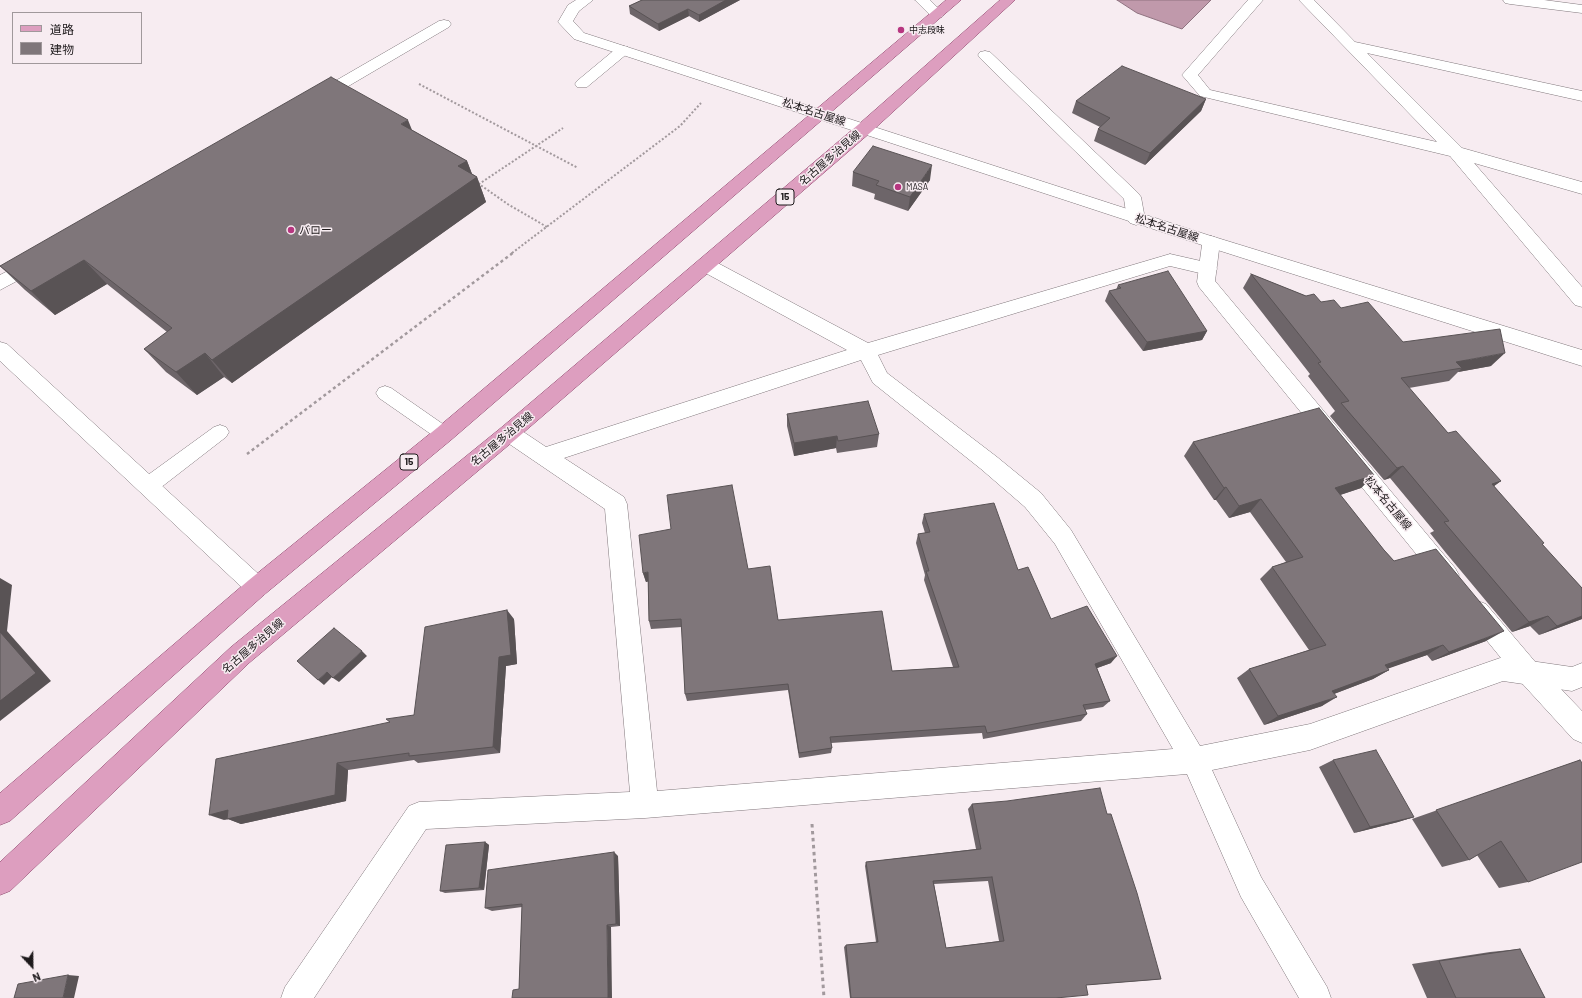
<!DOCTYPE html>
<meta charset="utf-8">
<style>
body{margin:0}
#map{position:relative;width:1582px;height:998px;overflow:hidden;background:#f7ecf1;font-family:Barlow,"Noto Sans JP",sans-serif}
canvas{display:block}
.legend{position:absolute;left:12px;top:12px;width:130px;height:52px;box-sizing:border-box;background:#f7ecf1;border:1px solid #a0989b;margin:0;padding:5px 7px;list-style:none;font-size:12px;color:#1d191b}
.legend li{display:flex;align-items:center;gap:8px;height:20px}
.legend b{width:20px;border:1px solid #a0989b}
.north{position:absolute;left:12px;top:946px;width:40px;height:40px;-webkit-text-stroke:3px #f7ecf1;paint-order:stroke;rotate:158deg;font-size:11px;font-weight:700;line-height:16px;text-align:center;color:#1d191b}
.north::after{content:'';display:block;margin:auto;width:14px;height:18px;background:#1d191b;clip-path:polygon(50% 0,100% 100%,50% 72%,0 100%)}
</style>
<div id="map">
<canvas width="1582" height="998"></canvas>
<ul class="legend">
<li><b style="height:5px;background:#dd9ebf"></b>道路</li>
<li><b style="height:11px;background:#7f767a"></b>建物</li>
</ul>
<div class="north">N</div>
</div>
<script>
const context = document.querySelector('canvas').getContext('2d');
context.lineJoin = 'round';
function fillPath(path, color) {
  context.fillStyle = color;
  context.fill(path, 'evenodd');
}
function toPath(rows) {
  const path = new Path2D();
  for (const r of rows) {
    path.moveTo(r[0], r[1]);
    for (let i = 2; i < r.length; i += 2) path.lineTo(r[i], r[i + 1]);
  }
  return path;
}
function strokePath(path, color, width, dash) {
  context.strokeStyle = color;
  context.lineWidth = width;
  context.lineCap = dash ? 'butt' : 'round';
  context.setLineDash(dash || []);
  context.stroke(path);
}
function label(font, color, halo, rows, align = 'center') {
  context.font = font + ' Barlow,"Noto Sans JP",sans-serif';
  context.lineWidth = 3;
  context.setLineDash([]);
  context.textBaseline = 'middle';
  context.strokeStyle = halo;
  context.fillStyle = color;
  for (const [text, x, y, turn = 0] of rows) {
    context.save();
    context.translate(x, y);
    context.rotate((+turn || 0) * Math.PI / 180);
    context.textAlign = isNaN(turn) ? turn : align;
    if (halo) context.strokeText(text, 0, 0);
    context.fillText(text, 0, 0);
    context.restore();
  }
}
const water = toPath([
 [1117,0,1211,0,1182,29,1137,13,1117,0]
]);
const pathFar2 = toPath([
 [419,84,578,168],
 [547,227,509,205,479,184,563,128],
 [512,253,680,126,701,103]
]);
const pathFar1 = toPath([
 [247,454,514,252]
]);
const path = toPath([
 [812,824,824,998]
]);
const service = toPath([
 [623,46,628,47,629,50,628,53,587,87,577,87,575,84,577,81,618,47,623,46],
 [385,386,391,388,450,429,453,434,450,439,444,441,438,439,379,398,376,393,379,388,385,386],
 [220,425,226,427,229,432,226,437,155,492,148,494,141,492,139,486,141,480,214,427,220,425]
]);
const minor = toPath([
 [915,0,930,0,944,14,942,17,932,17,915,0],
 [1248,0,1263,0,1198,75,1210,90,1437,142,1299,0,1314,0,1355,42,1582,91,1582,101,1367,53,1462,148,1582,182,1582,194,1474,163,1582,287,1582,307,1575,305,1450,156,1200,96,1182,75,1248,0],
 [1503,0,1544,0,1582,5,1582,13,1510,4,1505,3,1503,0],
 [444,20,449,21,451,24,449,27,323,101,317,103,311,101,309,98,311,95,439,21,444,20],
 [985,51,990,52,1138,193,1141,197,1145,219,1142,223,1136,225,1130,223,1127,219,1124,199,980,58,978,55,980,52,985,51],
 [1170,254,1214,264,1217,269,1214,274,1208,275,1170,266,878,355,887,373,997,457,1041,493,1071,530,1200,746,1310,724,1503,657,1572,667,1582,663,1582,687,1572,691,1503,681,1310,750,1212,770,1261,877,1327,987,1331,998,1299,998,1241,897,1187,774,645,818,426,829,314,998,281,998,285,987,409,806,419,802,630,792,605,509,502,439,499,433,502,427,509,425,516,427,546,447,847,350,700,270,697,265,700,260,706,259,712,260,868,343,1170,254],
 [861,360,873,383,981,469,1025,507,1055,544,1173,749,657,791,627,504,624,497,564,458,861,360],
 [37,256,43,257,46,262,43,267,0,290,0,275,37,256],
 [0,342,7,344,265,580,269,587,265,594,257,598,249,594,0,361,0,342]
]);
const tertiary = toPath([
 [1211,236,1582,350,1582,366,1205,246,1202,242,1205,238,1211,236]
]);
const secondary = toPath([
 [576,0,593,0,579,11,573,21,584,33,1217,238,1220,242,1215,281,1455,568,1459,575,1455,582,1447,585,1439,582,1199,287,1197,282,1202,245,574,39,558,22,568,5,576,0],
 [1478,601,1486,604,1537,664,1582,711,1582,743,1573,739,1519,680,1470,620,1466,612,1470,604,1478,601]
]);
const primary = toPath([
 [946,0,961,0,451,440,265,594,10,821,0,825,0,793,249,580,437,428,946,0],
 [1000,0,1015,0,871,132,516,439,249,663,10,891,0,895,0,862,231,647,502,427,859,124,1000,0]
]);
const wall = toPath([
 [642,0,740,0,699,22,689,16,659,31,630,14,629,6],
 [1206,99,1201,111,1145,165,1094,141,1098,129,1100,127,1072,113,1076,101],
 [412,130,467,161,472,174,477,177,486,202,232,383,224,377,197,395,166,372,144,349,167,332,107,284,55,315,25,290,0,266],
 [853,172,930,180,908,211,874,199,875,194,852,186],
 [1251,274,1321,302,1341,308,1403,342,1491,366,1458,372,1449,381,1409,388,1448,433,1501,481,1494,486,1542,545,1582,588,1582,619,1539,635,1530,626,1512,632,1446,553,1430,533,1434,531,1390,478,1384,480,1330,416,1335,411,1308,376,1310,374,1243,288],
 [1118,285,1207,331,1202,340,1143,351,1105,301,1109,291,1116,290],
 [787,414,879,434,877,447,837,453,836,448,794,456,787,426],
 [1193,442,1374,475,1361,488,1340,495,1384,550,1394,561,1486,641,1432,661,1427,655,1388,668,1389,670,1373,679,1334,694,1322,706,1264,725,1237,678,1249,669,1309,650,1260,579,1272,567,1286,562,1250,512,1229,518,1216,500,1214,500,1184,456],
 [924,514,1018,570,1051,619,1111,663,1097,668,1110,701,1103,707,1085,710,1087,714,1081,721,983,739,982,733,831,743,832,748,831,753,799,758,788,690,687,701,685,694,682,627,651,629,649,621,648,581,646,582,643,573,748,569,778,620,892,671,953,667,924,580,925,575,916,543,918,534,925,533,922,523],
 [514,619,517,664,506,666,500,753,418,763,414,760,348,770,346,801,241,824,228,819,224,820,390,722,414,715],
 [1333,760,1414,817,1398,822,1354,833,1319,767],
 [1580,760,1528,882,1499,888,1477,855,1469,860,1442,867,1412,819],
 [972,804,1107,814,1161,979,1152,980,1086,985,1059,998,850,998,844,947,846,945,876,942,865,866,866,862,976,849,968,809],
 [988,881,999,941,946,948,934,884],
 [485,842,489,845,484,890,445,893,440,891],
 [618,856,620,926,611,927,519,989,522,907,492,911,485,908],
 [1520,949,1545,998,1427,998,1412,964,1490,952]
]);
const shadedWall = toPath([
 [726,0,740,0,699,22,699,15],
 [688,9,689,16,659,31,658,24],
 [1206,99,1201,111,1145,165,1150,153],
 [408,120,418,145,401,124],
 [467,161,474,179,477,177,486,202,232,383,212,360,458,166],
 [932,165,930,180,908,211,910,197],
 [84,260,107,284,55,315,31,291],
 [1207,331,1202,340,1143,351,1147,342],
 [205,353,224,377,197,395,176,372],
 [1505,353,1491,366,1458,372,1462,368,1456,362],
 [837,436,836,448,794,456,794,443],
 [1403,466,1390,478,1384,480,1397,468],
 [1374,475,1361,488,1322,501,1335,488],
 [1501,481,1486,492,1492,484],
 [1226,487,1216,500,1214,500,1224,488],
 [1261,499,1250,512,1229,518,1239,506],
 [648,572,651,581,646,582,643,573],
 [0,578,12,585,7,631,51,681,0,721],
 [507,610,514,619,517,664,506,666,500,753,493,747,499,657],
 [1548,616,1530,626,1512,632,1529,622],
 [1582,616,1582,619,1539,635,1557,626],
 [1504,631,1486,641,1432,661,1449,652],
 [1443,645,1427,655,1370,675,1385,665],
 [362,651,367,656,339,682,333,678],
 [1117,656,1111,663,1089,671,1095,664],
 [1389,670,1373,679,1318,700,1332,691],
 [327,672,332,677,324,685,318,680],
 [1337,697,1322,706,1264,725,1278,716],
 [337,763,348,770,346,801,241,824,228,819,224,820,209,815],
 [1414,817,1398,822,1354,833,1370,827],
 [485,842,489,845,484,890,479,888],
 [614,852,618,856,620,926,616,924],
 [607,925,611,927,612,998,608,998],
 [68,975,79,976,74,998,63,998]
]);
const building = toPath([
 [642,0,726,0,699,15,688,9,658,24,629,6,642,0],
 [1122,66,1206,99,1150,153,1098,129,1110,118,1076,101,1122,66],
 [331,77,408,120,401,124,467,161,458,166,477,177,212,360,205,353,176,372,144,349,172,328,84,260,31,291,0,266,331,77],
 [873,146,932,165,910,197,876,185,879,181,853,172,873,146],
 [1168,271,1207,331,1147,342,1109,291,1121,288,1118,285,1168,271],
 [1251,274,1306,296,1314,294,1321,302,1334,300,1341,308,1368,302,1403,342,1500,329,1505,353,1456,362,1462,368,1401,378,1448,433,1456,431,1501,481,1492,484,1544,543,1542,544,1582,588,1582,616,1557,626,1548,616,1529,622,1444,522,1449,521,1403,466,1397,468,1341,403,1349,401,1318,363,1321,362,1251,274],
 [868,401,879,434,838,441,837,436,794,443,787,414,868,401],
 [1319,408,1374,475,1335,488,1384,550,1394,561,1436,549,1504,631,1449,652,1443,645,1385,665,1389,670,1332,691,1337,697,1278,716,1249,669,1326,645,1272,567,1303,557,1261,499,1239,506,1226,487,1224,488,1193,442,1319,408],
 [732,485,748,569,770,566,778,620,882,611,892,671,959,667,926,571,929,571,918,534,930,532,924,514,994,503,1018,570,1028,567,1051,619,1087,606,1117,656,1095,664,1110,701,1083,705,1087,714,987,733,985,726,830,737,832,748,799,753,788,684,685,694,681,619,649,621,648,572,643,573,639,535,671,529,667,495,732,485],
 [507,610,511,655,499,657,493,747,409,756,409,753,337,763,335,795,227,819,228,810,209,815,216,759,390,722,386,719,414,715,425,627,507,610],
 [334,628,362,651,333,678,327,672,318,680,297,661,334,628],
 [0,632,36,673,0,701,0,632],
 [1376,750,1414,817,1370,827,1333,760,1376,750],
 [1580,760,1582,763,1582,862,1528,882,1501,841,1469,860,1436,810,1580,760],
 [1100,788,1107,814,1111,814,1137,893,1161,979,1086,985,1088,995,1056,998,851,998,846,945,878,942,866,862,981,849,972,804,1007,801,1100,788],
 [992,877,1004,941,946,948,933,881,992,877],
 [485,842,479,888,440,891,446,845,485,842],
 [614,852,616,924,607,925,608,998,512,998,513,990,519,989,522,904,485,908,488,870,614,852],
 [1520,949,1545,998,1456,998,1439,961,1520,949],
 [68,975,63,998,14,998,18,984,68,975]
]);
const markers = [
 [901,30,4,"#b73680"],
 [898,187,4,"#b73680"],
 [291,230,4,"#b73680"]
];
const farPoinames = [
 ["中志段味",909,30],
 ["MASA",906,187]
];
const shields = [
 [785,197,18],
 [409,462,18]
];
const shieldNames = [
 ["15",785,197],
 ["15",409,462]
];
const streetNames = [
 ["松本名古屋線",814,112,18],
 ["名古屋多治見線",830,158,-41],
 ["松本名古屋線",1167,228,18],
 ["名古屋多治見線",502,439,-40],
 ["松本名古屋線",1388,503,50],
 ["名古屋多治見線",253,646,-41]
];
const poiNames = [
 ["バロー",299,230]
];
fillPath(water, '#c099ab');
strokePath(water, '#8f7380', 1);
strokePath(service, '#81787c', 1);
strokePath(minor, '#81787c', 1);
strokePath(tertiary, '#81787c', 1);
strokePath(secondary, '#81787c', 1);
strokePath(primary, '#8b456a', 1);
strokePath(pathFar2, '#a2999d', 2, [2, 2]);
strokePath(pathFar1, '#a2999d', 2.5, [3, 3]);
strokePath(path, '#a2999d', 3, [3.5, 3.5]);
fillPath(service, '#fff');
fillPath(minor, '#fff');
fillPath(tertiary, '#fff');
fillPath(secondary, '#fff');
fillPath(primary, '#dd9ebf');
fillPath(wall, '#6d6569');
fillPath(shadedWall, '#595355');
fillPath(building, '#7f767a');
strokePath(building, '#595355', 1);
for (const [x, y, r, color] of markers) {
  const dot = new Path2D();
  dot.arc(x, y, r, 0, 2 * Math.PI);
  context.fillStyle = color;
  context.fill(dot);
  strokePath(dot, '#f7ecf1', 1.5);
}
label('9px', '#1d191b', '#f7ecf1', farPoinames, 'left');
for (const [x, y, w] of shields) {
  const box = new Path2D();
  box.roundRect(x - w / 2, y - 8, w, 16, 3);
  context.fillStyle = '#f7ecf1';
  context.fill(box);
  strokePath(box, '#1d191b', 1);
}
label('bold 10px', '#1d191b', null, shieldNames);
label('11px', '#1d191b', '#f7ecf1', streetNames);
label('11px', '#1d191b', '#f7ecf1', poiNames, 'left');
</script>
